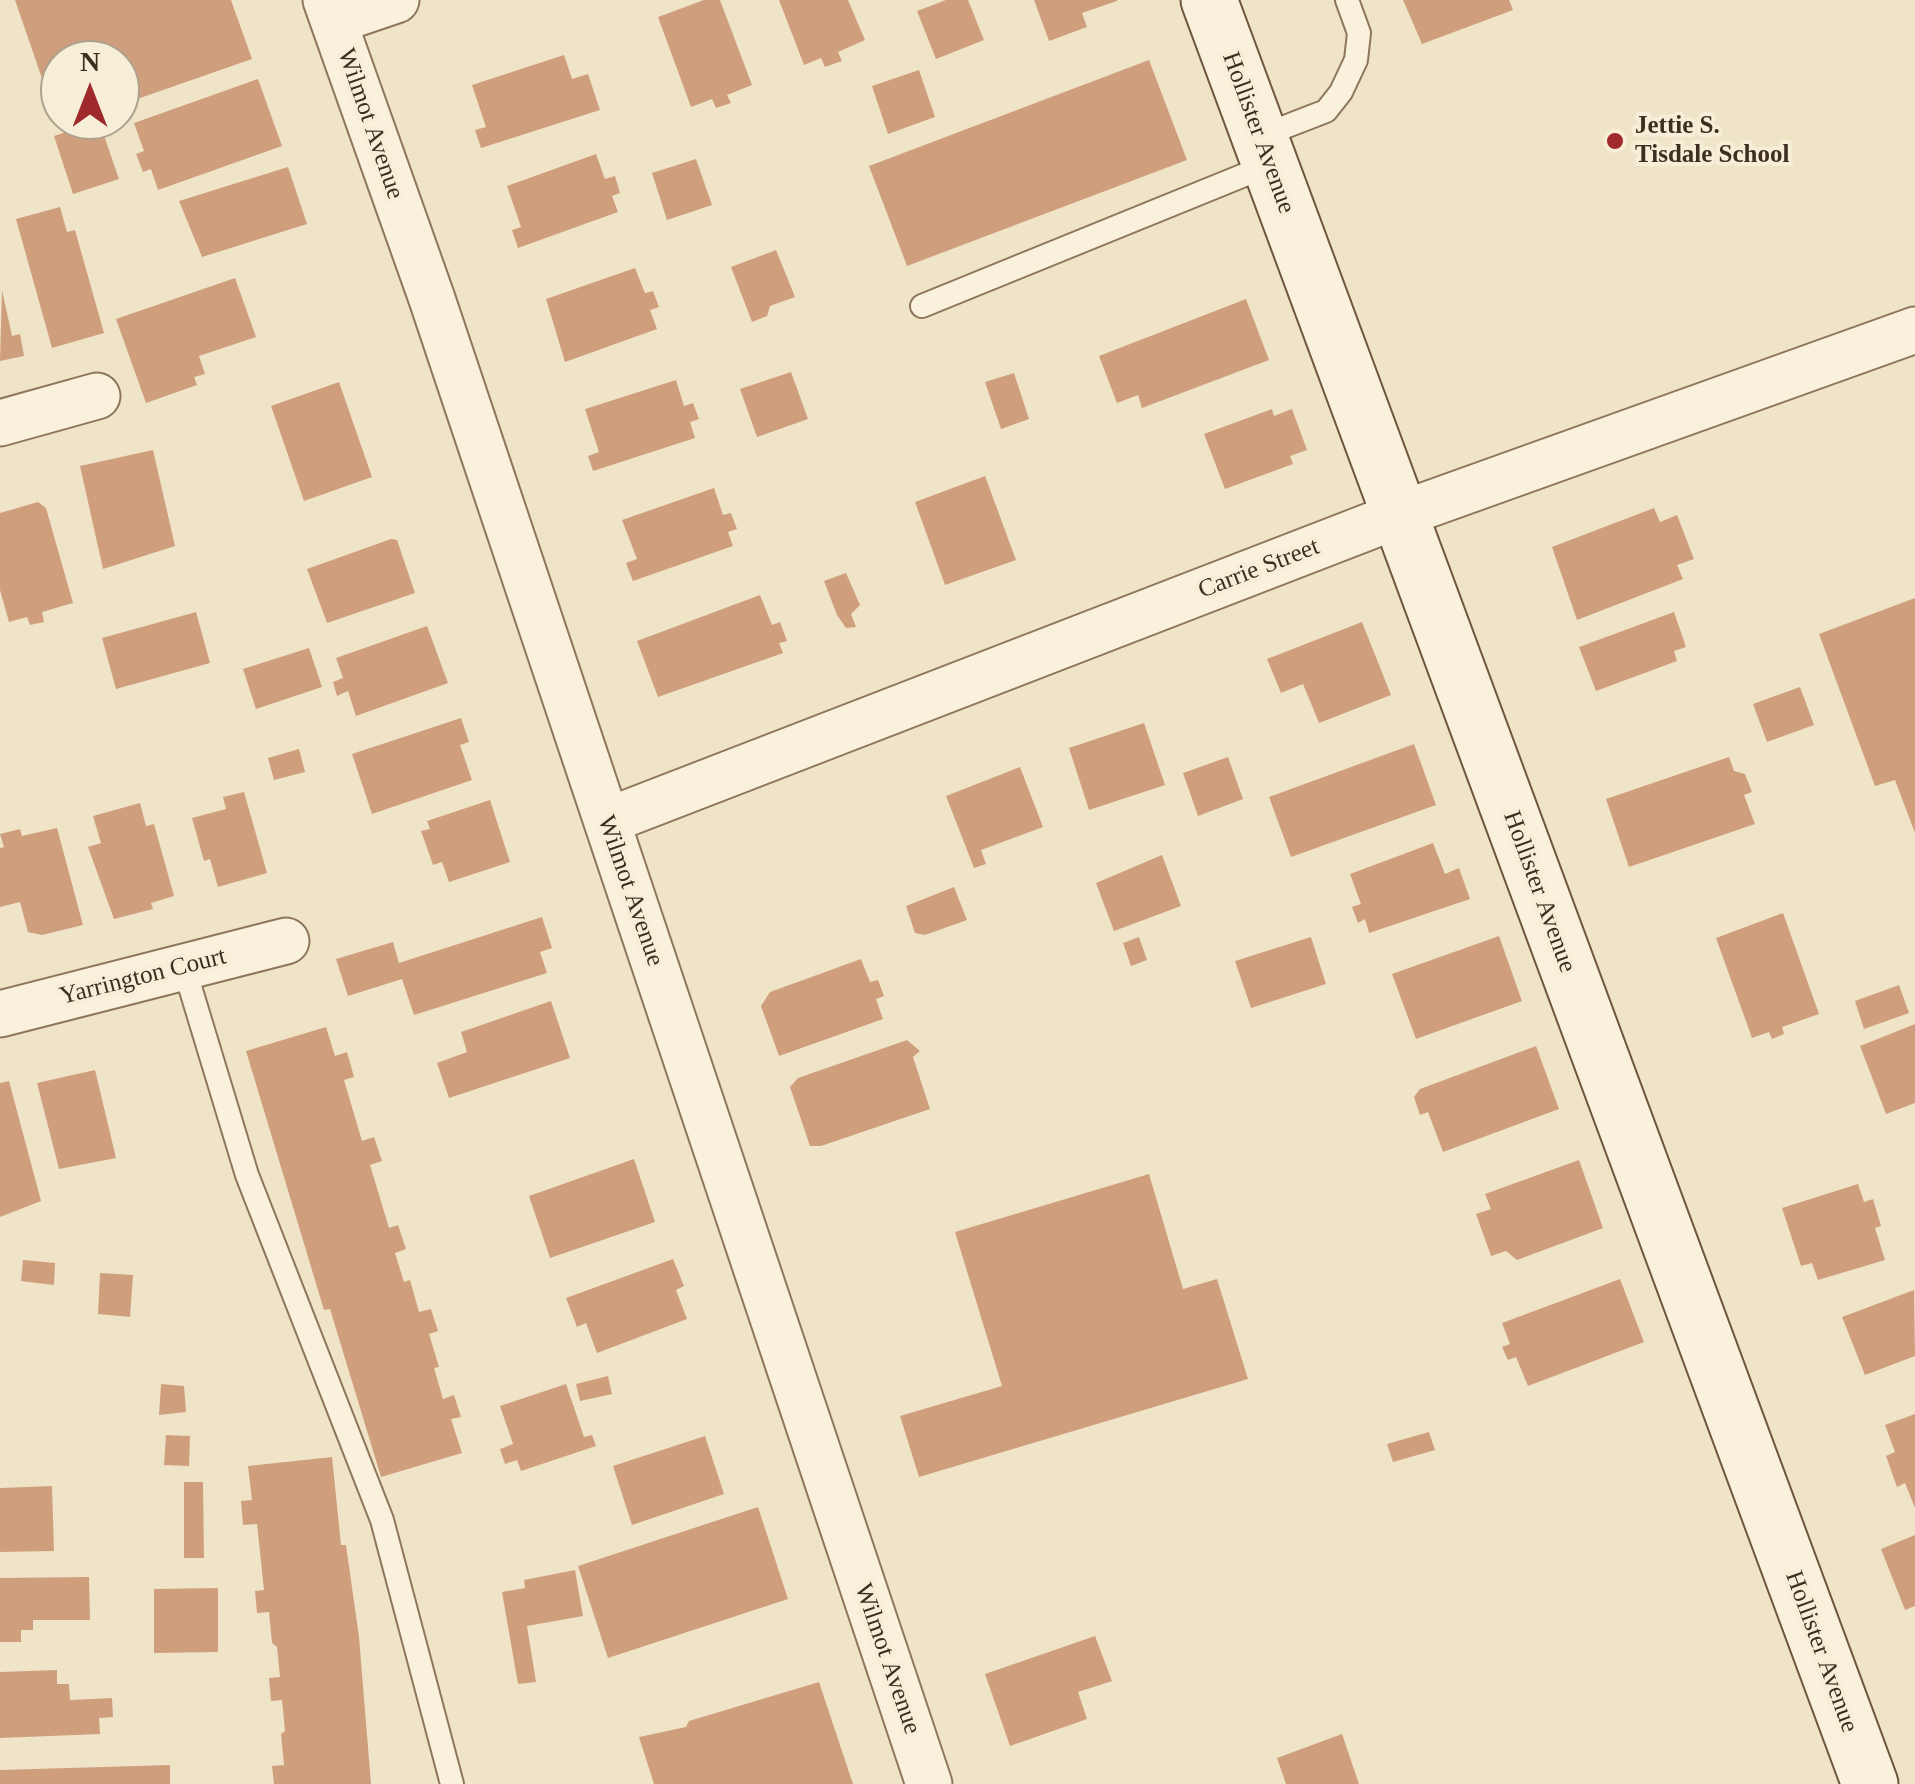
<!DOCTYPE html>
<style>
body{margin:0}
#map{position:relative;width:1915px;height:1784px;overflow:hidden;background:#f0e4c8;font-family:Georgia,serif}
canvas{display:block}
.north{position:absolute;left:40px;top:40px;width:100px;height:100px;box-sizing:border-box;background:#f7eed8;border:2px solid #ada18e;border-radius:50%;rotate:0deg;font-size:28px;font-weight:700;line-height:40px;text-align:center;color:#3d2e20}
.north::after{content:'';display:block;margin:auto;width:35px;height:45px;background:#9e2a2b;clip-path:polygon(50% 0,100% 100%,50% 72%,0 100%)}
</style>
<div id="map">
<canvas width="1915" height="1784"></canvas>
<div class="north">N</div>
</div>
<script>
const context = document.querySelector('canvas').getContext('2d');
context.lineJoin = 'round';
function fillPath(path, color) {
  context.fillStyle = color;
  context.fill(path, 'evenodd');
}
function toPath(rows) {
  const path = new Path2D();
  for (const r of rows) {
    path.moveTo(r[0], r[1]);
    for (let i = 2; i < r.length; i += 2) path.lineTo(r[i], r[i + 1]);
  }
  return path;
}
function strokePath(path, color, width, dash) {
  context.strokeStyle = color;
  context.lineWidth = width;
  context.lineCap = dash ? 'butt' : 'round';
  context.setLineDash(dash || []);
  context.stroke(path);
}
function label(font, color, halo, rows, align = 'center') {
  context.font = font + ' Georgia,serif';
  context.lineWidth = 8;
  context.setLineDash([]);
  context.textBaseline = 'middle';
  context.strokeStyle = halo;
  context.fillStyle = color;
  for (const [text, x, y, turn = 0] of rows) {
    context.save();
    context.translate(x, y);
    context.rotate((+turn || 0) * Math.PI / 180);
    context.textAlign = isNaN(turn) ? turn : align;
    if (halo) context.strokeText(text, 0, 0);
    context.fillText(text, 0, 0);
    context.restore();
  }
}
const building = toPath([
 [15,0,231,0,252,59,120,105,120,60,60,60,60,120,74,121,59,128],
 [704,0,720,0,752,85,727,95,731,103,716,108,712,99,691,107,658,17],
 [779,0,848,0,865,40,838,52,842,61,825,67,821,58,804,65],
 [946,0,968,0,984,40,936,59,917,11],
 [1034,0,1117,0,1117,1,1082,13,1087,27,1049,41],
 [1403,0,1509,0,1513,10,1422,44],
 [564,55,572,79,588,74,600,110,481,148,475,130,486,127,472,85],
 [1149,60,1187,160,907,266,869,166],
 [919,70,935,117,888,134,872,86],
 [258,79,282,146,158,190,151,169,143,172,136,154,144,151,134,123],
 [99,121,119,179,73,194,54,136],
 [596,154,605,179,615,176,620,193,612,196,618,212,518,248,512,230,521,227,507,186],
 [696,159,712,205,667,220,652,173],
 [288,167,307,224,202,257,179,201],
 [60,207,67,232,75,230,104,333,52,348,16,219],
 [776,250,795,297,770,306,767,316,752,322,731,267],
 [635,268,645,293,653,291,659,307,650,310,657,329,565,362,546,299],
 [235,278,256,337,199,356,205,374,194,377,197,385,146,403,116,319],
 [2,290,12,336,20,334,24,356,0,361],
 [1246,299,1269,360,1142,408,1138,395,1117,403,1099,356],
 [791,372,808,419,757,437,740,389],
 [1014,373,1029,419,1001,429,985,382],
 [676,380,684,406,693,403,699,419,690,422,695,438,593,471,588,456,599,452,585,409],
 [339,382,372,477,304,501,271,406],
 [1272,409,1274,416,1292,409,1307,450,1290,456,1293,464,1225,489,1204,434],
 [153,450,175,546,103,569,80,466],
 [985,476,1016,560,945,585,915,502],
 [714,488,723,515,731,513,737,529,728,532,733,546,633,581,626,563,637,559,622,520],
 [38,502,46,508,73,603,42,612,44,622,30,625,27,617,9,622,0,590,0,513],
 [1654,508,1660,522,1677,515,1694,559,1677,565,1683,579,1577,620,1552,547],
 [391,539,397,540,415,593,327,623,307,569],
 [846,573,860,605,851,614,856,627,846,628,837,615,824,581],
 [760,595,772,625,780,622,787,641,779,643,783,653,658,697,637,641],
 [1915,598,1915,833,1895,780,1875,786,1819,634],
 [196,612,210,663,116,689,102,638],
 [1674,612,1686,647,1674,651,1677,661,1596,691,1579,647],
 [1362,622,1391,695,1319,723,1303,684,1281,693,1267,659],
 [427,626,448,683,356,716,348,691,337,696,333,682,343,678,336,658],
 [309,648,322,687,256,709,243,669],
 [1800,687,1814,725,1767,742,1753,704],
 [461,718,469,742,460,745,472,780,372,814,352,754],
 [1144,723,1165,785,1089,810,1069,748],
 [1414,744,1436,805,1291,857,1269,797],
 [299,749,305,772,274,780,268,758],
 [1228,757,1243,799,1198,816,1183,773],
 [1729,757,1734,771,1745,774,1752,792,1744,795,1755,824,1629,867,1606,799],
 [1020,767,1043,827,981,850,986,864,974,868,946,796],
 [244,792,267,873,218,887,210,859,204,861,192,818,226,809,223,797],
 [490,800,510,862,449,882,442,862,433,865,421,831,430,829,427,821],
 [140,803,146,826,154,824,174,896,151,903,153,909,114,919,88,847,101,843,93,816],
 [57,828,83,925,42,935,28,932,20,902,0,907,0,848,4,847,0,834,20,829,22,836],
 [1433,843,1445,874,1459,868,1470,899,1369,933,1365,919,1358,923,1352,907,1361,904,1350,874],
 [1162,855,1181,906,1114,931,1096,883],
 [954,887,967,920,925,935,915,933,906,906],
 [1783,913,1819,1014,1782,1027,1784,1034,1772,1039,1769,1032,1752,1038,1716,938],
 [542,917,552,948,540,952,547,973,414,1015,402,979,348,996,336,959,393,942,399,963],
 [1499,936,1522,1001,1416,1039,1392,974],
 [1139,937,1147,960,1131,966,1123,943],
 [1311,937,1326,984,1251,1008,1235,961],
 [861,959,870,982,878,980,884,996,876,999,883,1019,779,1056,761,1006,770,992],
 [1899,985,1909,1013,1864,1029,1855,1001],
 [551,1001,570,1058,449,1098,437,1063,467,1052,461,1032],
 [1915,1024,1915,1103,1886,1114,1860,1046],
 [326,1027,335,1056,347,1052,354,1077,344,1080,362,1141,374,1137,382,1161,370,1165,389,1228,398,1225,406,1249,395,1253,404,1282,410,1280,419,1312,431,1309,438,1331,429,1334,439,1367,434,1368,443,1399,454,1395,461,1417,451,1419,462,1453,381,1477,330,1309,324,1310,246,1051],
 [907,1040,920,1051,913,1057,930,1109,821,1146,810,1146,790,1087,798,1078],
 [1536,1046,1559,1109,1443,1152,1428,1112,1420,1115,1414,1097,1420,1089],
 [95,1070,116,1158,59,1169,37,1083],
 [9,1081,41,1201,0,1217,0,1083],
 [634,1159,655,1222,550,1258,529,1196],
 [1579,1160,1603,1228,1517,1260,1506,1251,1491,1256,1476,1214,1491,1209,1485,1194],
 [1149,1174,1183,1289,1217,1279,1248,1379,919,1477,900,1416,1002,1386,955,1232],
 [1858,1184,1864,1202,1873,1199,1881,1226,1875,1228,1885,1260,1818,1280,1812,1263,1801,1266,1782,1208],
 [673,1259,684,1286,676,1290,687,1319,597,1353,586,1323,577,1327,566,1298],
 [23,1260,55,1263,54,1285,21,1281],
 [100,1273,133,1275,130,1317,98,1314],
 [1620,1279,1644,1342,1528,1386,1516,1357,1508,1360,1502,1347,1510,1344,1502,1323],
 [1914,1290,1915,1356,1865,1375,1842,1317],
 [608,1376,612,1394,580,1401,576,1384],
 [161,1384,184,1386,186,1412,159,1415],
 [566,1384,584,1437,592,1435,596,1446,521,1471,517,1460,505,1464,500,1449,513,1444,500,1406],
 [1915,1414,1915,1508,1905,1483,1897,1487,1886,1456,1895,1452,1885,1425],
 [1429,1432,1435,1450,1393,1462,1387,1444],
 [166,1435,190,1436,189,1466,164,1465],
 [705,1436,724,1494,632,1525,613,1466],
 [332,1457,341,1545,346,1545,359,1637,371,1784,274,1784,272,1766,284,1765,281,1734,285,1731,282,1700,271,1701,269,1678,280,1677,277,1647,272,1643,269,1612,257,1613,255,1591,264,1590,257,1524,243,1525,241,1501,252,1500,248,1466],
 [184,1482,203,1482,204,1558,184,1558],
 [52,1486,54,1551,0,1552,0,1488],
 [758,1507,788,1599,608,1658,578,1566],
 [1915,1535,1915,1606,1905,1610,1881,1549],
 [575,1570,583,1616,527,1626,536,1682,518,1684,502,1592,525,1588,524,1580],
 [89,1577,90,1620,33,1620,33,1630,21,1630,21,1642,0,1642,0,1578],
 [218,1588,218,1652,154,1653,154,1589],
 [1095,1636,1112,1681,1078,1692,1087,1719,1010,1746,985,1674],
 [57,1670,57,1684,69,1684,70,1700,112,1698,113,1717,99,1718,100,1734,0,1738,0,1672],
 [819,1682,853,1784,654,1784,639,1737,686,1727,689,1721],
 [1342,1734,1359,1784,1286,1784,1277,1758],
 [170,1765,170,1784,0,1784,0,1770]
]);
const lane = toPath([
 [1259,137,1326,111,1341,92,1356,60,1359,33,1347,0],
 [922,306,1269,165],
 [184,967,247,1175,382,1520,452,1784]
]);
const street = toPath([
 [326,0,432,299,929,1784],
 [334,21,396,0],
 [0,423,97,396],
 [607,821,1399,515,1915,330],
 [0,1014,286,941]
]);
const secondary = toPath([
 [1209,0,1870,1784]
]);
const markers = [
 [1615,141,10,"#9e2a2b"]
];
const streetNames = [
 ["Wilmot Avenue",370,124,71],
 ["Hollister Avenue",1258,133,70],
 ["Carrie Street",1259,569,-21],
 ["Wilmot Avenue",630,891,71],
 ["Hollister Avenue",1539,892,70],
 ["Yarrington Court",143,977,-14],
 ["Hollister Avenue",1821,1652,70],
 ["Wilmot Avenue",887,1659,71]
];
const poiNames = [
 ["Jettie S.",1635,127],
 ["Tisdale School",1635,156]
];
fillPath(building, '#cf9f7d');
strokePath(lane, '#8d765c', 26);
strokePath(street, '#8d765c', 49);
strokePath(secondary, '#6f573f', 59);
strokePath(lane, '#faf1dc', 22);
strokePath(street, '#faf1dc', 45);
strokePath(secondary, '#faf1dc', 55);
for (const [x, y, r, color] of markers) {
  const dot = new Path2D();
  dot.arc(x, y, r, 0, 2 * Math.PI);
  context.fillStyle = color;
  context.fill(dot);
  strokePath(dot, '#f7eed8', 4);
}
label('25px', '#3d2e20', '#f7eed8', streetNames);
label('bold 25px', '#3d2e20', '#f7eed8', poiNames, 'left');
</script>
